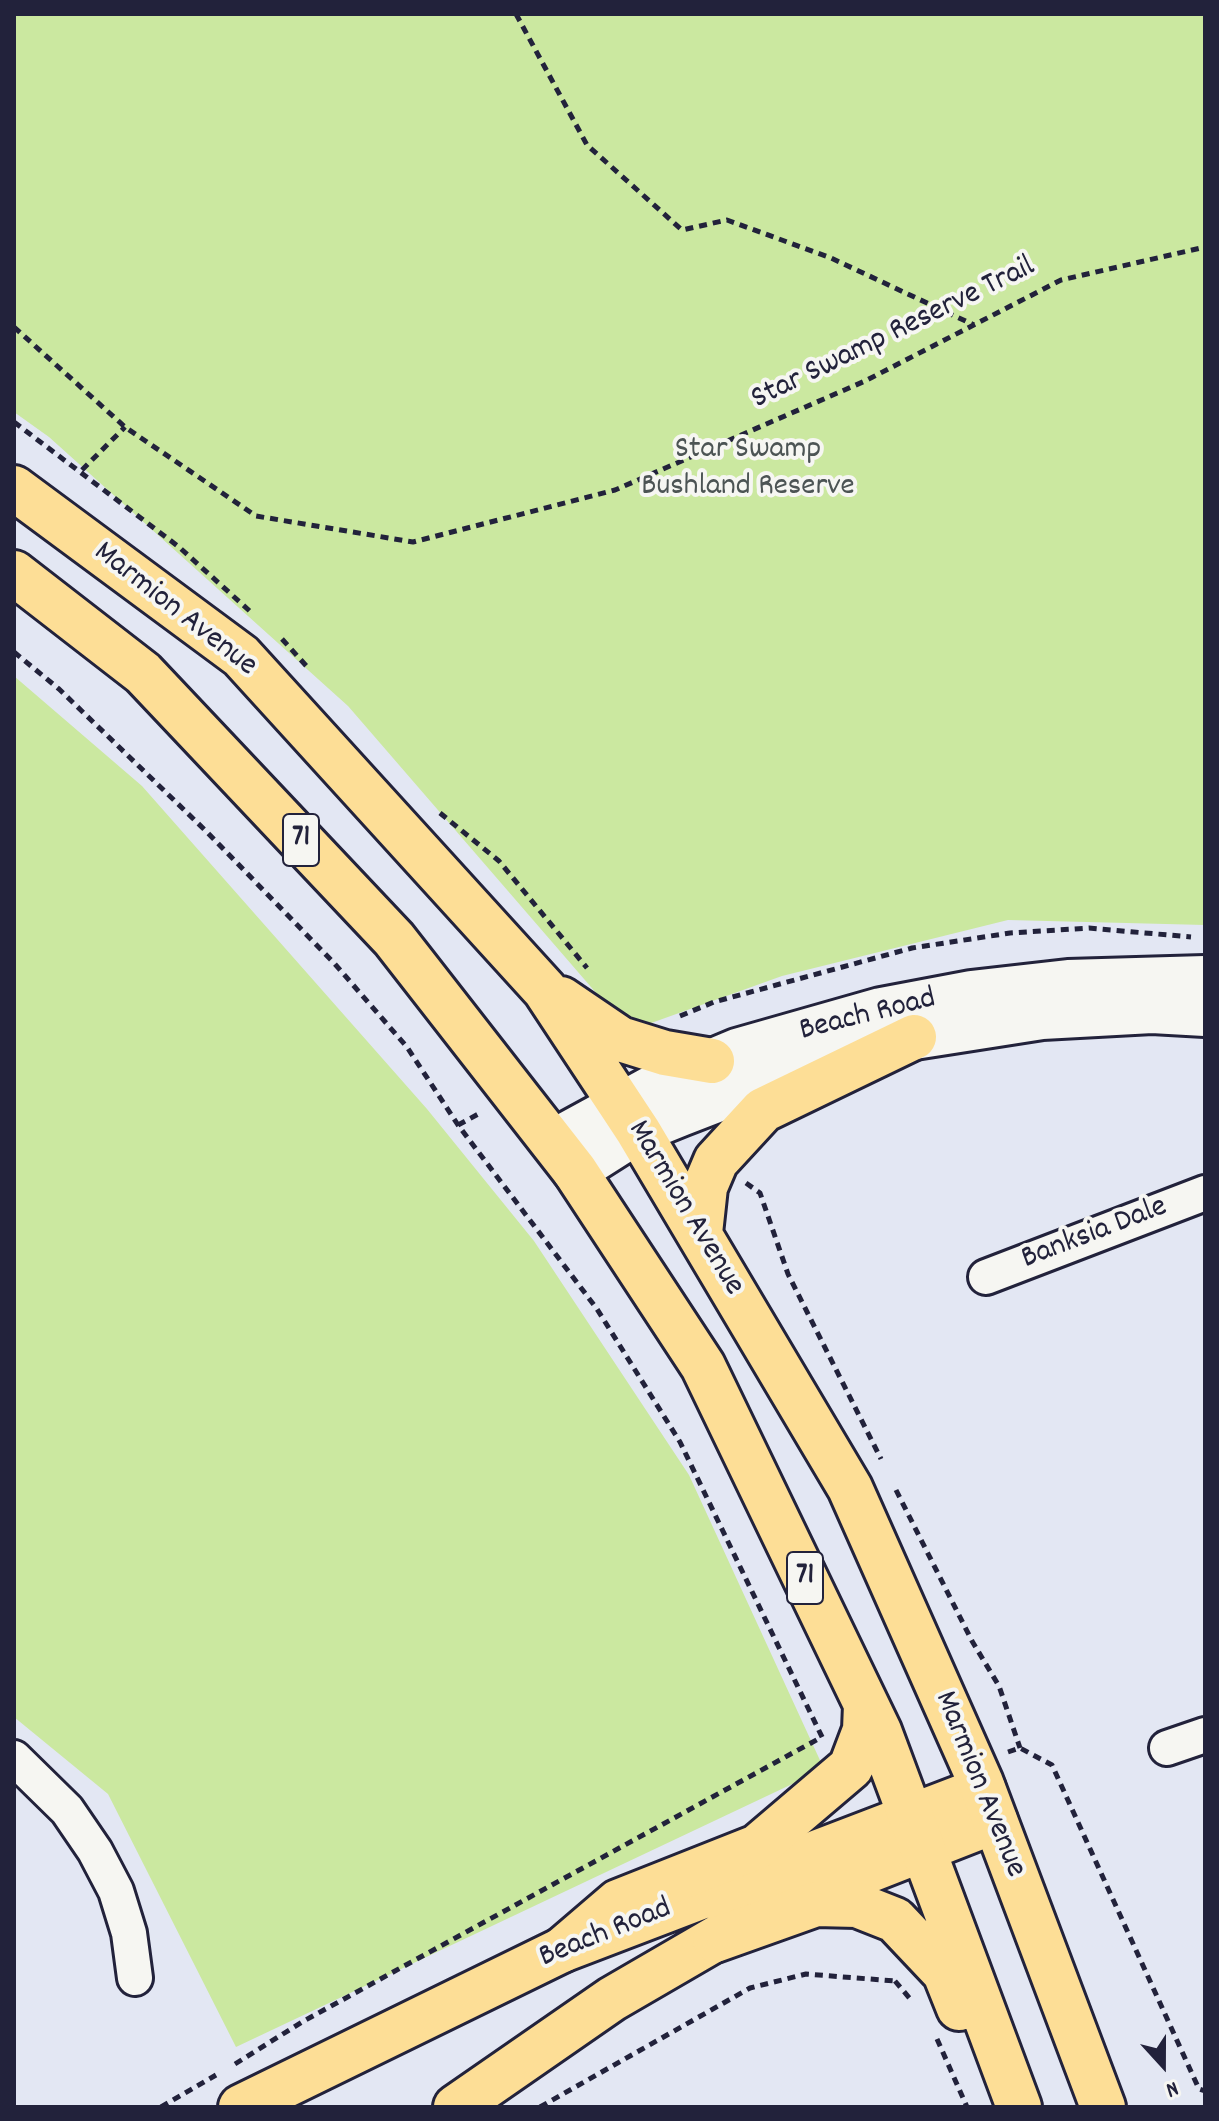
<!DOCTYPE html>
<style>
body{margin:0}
#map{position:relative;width:1219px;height:2121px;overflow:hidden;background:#e3e7f3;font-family:Dekko,sans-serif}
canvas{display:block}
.frame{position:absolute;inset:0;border:16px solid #22223b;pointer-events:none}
.north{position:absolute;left:1123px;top:2025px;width:80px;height:80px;-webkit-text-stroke:6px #f6f6f2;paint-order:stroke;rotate:159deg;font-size:22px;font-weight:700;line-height:32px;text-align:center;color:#22223b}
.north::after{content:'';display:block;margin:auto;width:28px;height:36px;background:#22223b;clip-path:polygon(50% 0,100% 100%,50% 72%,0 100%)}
</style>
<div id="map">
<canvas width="1219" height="2121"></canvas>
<div class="frame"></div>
<div class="north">N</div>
</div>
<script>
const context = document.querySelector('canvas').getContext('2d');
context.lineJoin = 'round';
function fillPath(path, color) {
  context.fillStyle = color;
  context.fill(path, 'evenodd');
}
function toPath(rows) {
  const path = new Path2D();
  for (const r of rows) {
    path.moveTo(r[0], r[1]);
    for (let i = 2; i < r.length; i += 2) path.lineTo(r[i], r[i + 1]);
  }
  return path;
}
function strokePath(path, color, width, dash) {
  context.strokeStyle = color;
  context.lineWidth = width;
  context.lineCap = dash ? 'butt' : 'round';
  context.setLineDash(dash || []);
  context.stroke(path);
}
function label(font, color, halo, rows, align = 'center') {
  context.font = font + ' Dekko,sans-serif';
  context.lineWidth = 8;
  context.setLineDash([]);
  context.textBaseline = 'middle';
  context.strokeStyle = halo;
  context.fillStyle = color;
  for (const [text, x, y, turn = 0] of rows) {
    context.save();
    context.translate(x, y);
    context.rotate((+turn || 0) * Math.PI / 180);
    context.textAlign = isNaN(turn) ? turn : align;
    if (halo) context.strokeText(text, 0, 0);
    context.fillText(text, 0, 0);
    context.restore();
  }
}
const green = toPath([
 [14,14,1205,14,1205,925,1008,920,782,976,629,1031,348,706,49,437,14,412],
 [14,676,142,786,427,1109,534,1241,689,1475,824,1769,236,2047,108,1794,14,1717]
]);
const path = toPath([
 [516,14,587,145,682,230,727,220,831,258,974,325],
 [14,327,125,427,256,516,413,542,615,490,865,381,1061,280,1205,247],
 [14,422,179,547,253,614],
 [82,470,125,427],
 [282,639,310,670],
 [14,652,59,689,207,832,334,963,407,1047,458,1125,597,1309,680,1442,823,1739],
 [440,813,499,861,587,968],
 [680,1016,714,1002,912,948,1010,933,1089,928,1191,937],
 [458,1125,482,1112],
 [746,1183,760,1193,788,1274,881,1459],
 [896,1490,972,1641,999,1686,1020,1748],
 [1008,1752,1020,1748,1052,1765,1199,2089,1205,2091],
 [895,1981,912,2001],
 [937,2039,967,2107],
 [235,2064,302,2022,820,1738],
 [161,2107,216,2075],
 [540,2107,750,1988,806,1974,895,1981]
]);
const street = toPath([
 [986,1277,1205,1193],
 [1167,1748,1205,1735],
 [14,1758,67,1810,95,1851,116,1891,129,1933,135,1978]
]);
const secondary = toPath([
 [553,1142,663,1082,737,1051,881,1010,971,993,1068,982,1205,978],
 [575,1171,638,1131,680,1114,799,1068,914,1037,1042,1017,1152,1011,1205,1014]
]);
const primary = toPath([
 [241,2107,562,1950,983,1789],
 [456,2107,612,1999,760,1913,995,1821]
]);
const highway = toPath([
 [14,488,241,656,545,990,638,1131,850,1488,981,1783,1103,2107],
 [14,573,143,673,394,939,575,1171,703,1366,879,1731,1019,2107],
 [561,999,620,1039,665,1053,712,1061],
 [700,1233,705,1187,716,1161,763,1110,914,1037],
 [715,1940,816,1904,857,1905,895,1920,945,1973,959,2008],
 [562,1950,618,1902,757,1847,851,1767,865,1730,866,1705]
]);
const shields = [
 [301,840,36],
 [805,1578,36]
];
const shieldNames = [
 ["71",301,840],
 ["71",805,1578]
];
const streetNames = [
 ["Star Swamp Reserve Trail",894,335,-26],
 ["Marmion Avenue",174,611,38],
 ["Beach Road",868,1017,-14],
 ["Marmion Avenue",684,1209,59],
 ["Banksia Dale",1095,1235,-21],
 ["Marmion Avenue",978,1785,68],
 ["Beach Road",606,1935,-22]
];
const parkNames = [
 ["Star Swamp",748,452],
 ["Bushland Reserve",748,489]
];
fillPath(green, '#cbe8a0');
strokePath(street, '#22223b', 40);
strokePath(secondary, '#22223b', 50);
strokePath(primary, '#22223b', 50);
strokePath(highway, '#22223b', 50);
strokePath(path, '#22223b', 5, [8, 6]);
strokePath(street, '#f6f6f2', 34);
strokePath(secondary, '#f6f6f2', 44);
strokePath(primary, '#fdde96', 44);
strokePath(highway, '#fdde96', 44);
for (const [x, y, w] of shields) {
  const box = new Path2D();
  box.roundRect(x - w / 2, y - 26, w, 52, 6);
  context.fillStyle = '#f6f6f2';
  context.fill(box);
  strokePath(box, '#22223b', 2);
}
label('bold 30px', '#22223b', null, shieldNames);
label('32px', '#22223b', '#f6f6f2', streetNames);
label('32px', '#4c5454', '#f6f6f2', parkNames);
</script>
